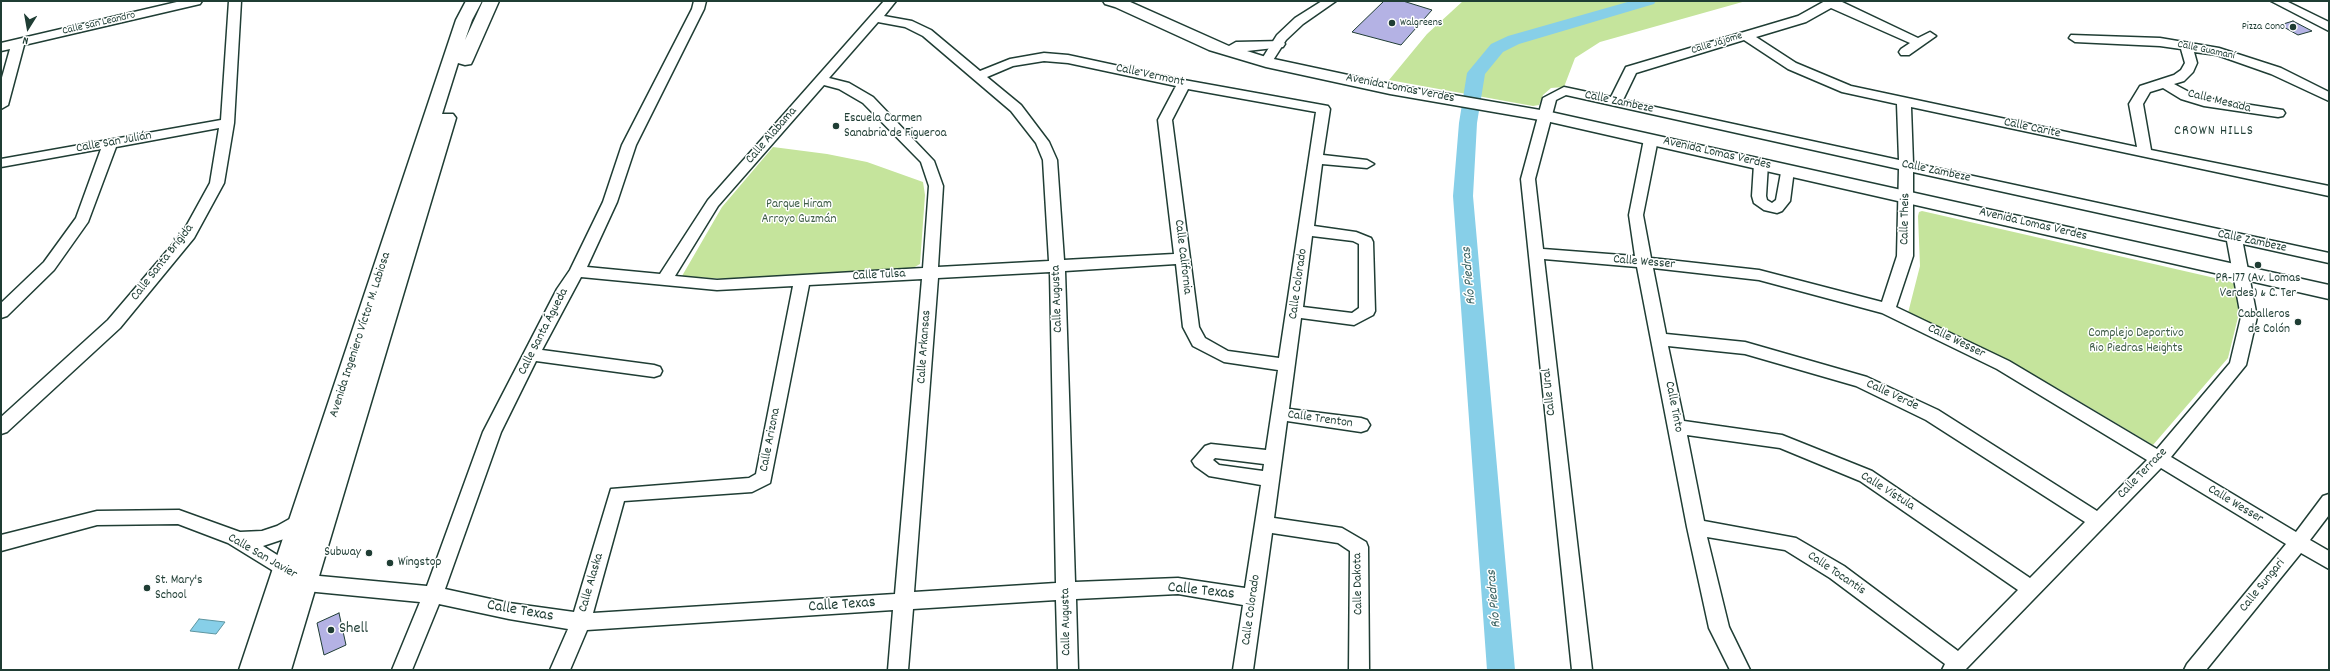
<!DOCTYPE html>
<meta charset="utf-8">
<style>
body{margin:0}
#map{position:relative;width:2330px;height:671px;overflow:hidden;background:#fff;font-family:Dekko,sans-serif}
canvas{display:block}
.frame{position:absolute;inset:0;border:2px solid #1f3d34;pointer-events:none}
.north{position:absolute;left:8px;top:8px;width:40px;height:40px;-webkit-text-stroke:3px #fff;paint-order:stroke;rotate:191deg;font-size:11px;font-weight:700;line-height:16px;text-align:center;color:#1f3d34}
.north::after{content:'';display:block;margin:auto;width:14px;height:18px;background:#1f3d34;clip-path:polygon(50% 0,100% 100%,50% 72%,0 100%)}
</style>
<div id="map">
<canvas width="2330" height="671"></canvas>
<div class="frame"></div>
<div class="north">N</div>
</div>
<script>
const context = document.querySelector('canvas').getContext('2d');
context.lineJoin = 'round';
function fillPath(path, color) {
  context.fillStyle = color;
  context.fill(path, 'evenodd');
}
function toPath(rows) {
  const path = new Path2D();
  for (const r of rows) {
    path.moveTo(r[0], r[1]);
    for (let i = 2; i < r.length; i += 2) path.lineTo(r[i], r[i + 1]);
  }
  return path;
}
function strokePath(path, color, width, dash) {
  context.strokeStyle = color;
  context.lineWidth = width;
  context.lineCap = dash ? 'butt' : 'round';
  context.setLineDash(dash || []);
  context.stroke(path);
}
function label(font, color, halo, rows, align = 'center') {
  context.font = font + ' Dekko,sans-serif';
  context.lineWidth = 3;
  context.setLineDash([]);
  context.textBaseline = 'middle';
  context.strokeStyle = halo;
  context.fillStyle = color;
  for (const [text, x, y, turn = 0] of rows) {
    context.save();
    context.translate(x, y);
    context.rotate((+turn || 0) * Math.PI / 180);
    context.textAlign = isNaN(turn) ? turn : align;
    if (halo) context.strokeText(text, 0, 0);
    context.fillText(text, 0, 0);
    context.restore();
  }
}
const green = toPath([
 [1463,1,1746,1,1600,42,1575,58,1564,87,1551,88,1543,95,1539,105,1533,106,1389,80,1427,34],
 [773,147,827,154,867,162,923,182,925,195,920,264,913,268,725,279,682,276,722,207],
 [1922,211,2228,281,2234,284,2239,313,2228,358,2153,445,2057,388,1908,313,1920,266,1918,216,1919,212]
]);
const water = toPath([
 [199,619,225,622,216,634,190,631,199,619]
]);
const river = toPath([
 [1631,1,1656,1,1654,4,1519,44,1503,52,1485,74,1477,123,1473,196,1515,670,1487,670,1453,196,1459,123,1467,73,1491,44,1508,36,1631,1]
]);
const building = toPath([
 [1384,1,1403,1,1432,10,1401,45,1352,32,1384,1],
 [2293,21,2312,31,2298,35,2280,25,2293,21],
 [339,613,346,645,324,655,317,623,339,613]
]);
const minor = toPath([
 [181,1,202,1,200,4,24,45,8,105,1,109,1,81,10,49,1,51,1,43,181,1],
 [229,1,241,1,234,123,224,183,194,238,120,328,7,432,1,434,1,417,108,320,183,232,210,183,219,128,116,147,88,222,54,270,7,316,1,318,1,303,44,262,76,218,101,149,1,167,1,159,221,120,229,1],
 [694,1,706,1,704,9,636,145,617,202,587,267,660,274,708,200,884,1,896,1,884,16,912,21,931,30,980,71,1010,59,1044,53,1068,55,1184,80,1328,106,1330,109,1323,155,1367,160,1374,164,1367,168,1322,164,1314,226,1356,232,1371,238,1373,242,1375,311,1373,315,1354,325,1301,318,1289,409,1361,418,1367,420,1370,425,1367,430,1361,432,1287,421,1274,518,1342,528,1366,542,1368,547,1369,670,1349,670,1350,551,1338,543,1272,533,1253,670,1233,670,1243,605,1178,594,1076,599,1078,670,1058,670,1056,600,913,609,908,670,888,670,893,610,587,630,570,670,550,670,568,629,509,619,439,604,412,670,392,670,420,602,306,591,228,543,178,524,97,525,1,551,1,535,97,511,179,510,240,532,262,531,277,526,302,512,308,514,311,519,308,524,290,537,263,546,309,575,427,586,483,432,557,289,570,270,603,202,622,145,692,9,694,1],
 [878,22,905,27,923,36,1011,111,1036,143,1043,160,1049,261,938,267,943,186,934,161,873,97,849,83,829,78,878,22],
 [1044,61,1068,63,1176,86,1158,120,1174,254,1064,260,1057,160,1049,142,1021,105,987,77,1013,66,1044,61],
 [824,85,839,89,863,103,921,162,929,186,923,268,717,280,675,276,718,206,824,85],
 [1188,89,1316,112,1279,358,1228,351,1205,338,1199,327,1172,120,1188,89],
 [1312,236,1353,241,1359,244,1359,308,1352,313,1303,307,1312,236],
 [1176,264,1183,327,1193,346,1224,362,1278,370,1266,450,1211,444,1205,446,1192,461,1195,466,1209,476,1261,485,1245,588,1178,578,1075,582,1065,271,1176,264],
 [1050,272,1056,583,914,592,938,278,1050,272],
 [581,277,717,290,793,286,756,474,749,478,611,489,574,612,509,603,445,589,501,432,536,361,654,377,660,375,662,371,660,367,654,365,542,350,581,277],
 [922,279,895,594,593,613,624,501,752,492,770,483,809,285,922,279],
 [1215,458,1264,464,1263,471,1219,465,1213,460,1215,458],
 [1322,1,1336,1,1303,24,1286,40,1270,65,1262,65,1260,62,1277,35,1295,18,1322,1],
 [1825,1,1840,1,1918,38,1930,32,1936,36,1909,55,1901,55,1899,52,1901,49,1910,43,1831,8,1806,22,1756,37,1796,63,1851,86,2137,147,2129,104,2140,86,2174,75,2181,70,2185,63,2181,49,2160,46,2075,42,2069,38,2071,35,2160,38,2219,48,2281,68,2329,92,2329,101,2271,74,2217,55,2194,52,2197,63,2193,72,2184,81,2174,84,2191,93,2206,98,2283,110,2285,113,2283,116,2278,117,2204,106,2181,99,2163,88,2150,92,2143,104,2151,150,2329,186,2329,196,1911,107,1913,163,2329,253,2329,263,2243,244,2257,317,2246,365,2171,457,2296,532,2323,496,2329,494,2329,515,2310,540,2329,551,2329,569,2301,553,2206,670,2184,670,2187,664,2286,544,2161,468,1965,670,1942,670,1945,664,1830,578,1785,550,1707,537,1729,627,1750,670,1730,670,1709,628,1687,527,1637,267,1544,259,1592,670,1572,670,1521,179,1543,98,1564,87,1611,97,1626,67,1798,16,1825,1],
 [1744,40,1788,69,1842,92,1897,104,1899,160,1623,100,1636,73,1744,40],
 [1566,95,1899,169,1897,256,1882,302,1759,270,1651,258,1643,215,1658,139,1651,135,1644,139,1629,215,1635,256,1543,249,1535,179,1556,100,1566,95],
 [1913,172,2227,241,2241,317,2230,363,2157,449,2009,361,1896,307,1913,256,1913,172],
 [1653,268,1759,280,1882,313,1997,369,2147,460,2097,511,1938,410,1867,377,1745,342,1666,334,1653,268],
 [1668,346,1745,354,1856,386,1926,420,2085,522,2030,578,1872,471,1782,435,1684,421,1668,346],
 [1687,435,1780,448,1860,481,2018,590,1958,651,1844,566,1796,538,1704,521,1687,435],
 [2271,1,2286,1,2329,22,2329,31,2271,1],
 [1761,160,1768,164,1766,196,1767,200,1772,203,1776,200,1782,167,1787,166,1794,170,1790,201,1782,211,1777,213,1764,210,1754,203,1752,196,1754,164,1761,160]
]);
const major = toPath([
 [466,1,482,1,472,20,465,40,483,1,499,1,473,60,471,64,465,65,458,63,442,114,453,114,456,118,291,670,239,670,456,20,466,1],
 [1103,1,1128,1,1229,46,1236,42,1283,41,1285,44,1283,47,1247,51,1269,58,1390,84,1546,111,2329,285,2329,299,1546,121,1390,94,1266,67,1209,50,1115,7,1105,4,1103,1]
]);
const markers = [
 [1392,23,4,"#1f3d34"],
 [2293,27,4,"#1f3d34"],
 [836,126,4,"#1f3d34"],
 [2258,265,4,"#1f3d34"],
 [2298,322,4,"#1f3d34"],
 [369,553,4,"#1f3d34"],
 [390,563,4,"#1f3d34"],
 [147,588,4,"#1f3d34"],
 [331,630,4,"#1f3d34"]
];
const farPoinames = [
 ["Walgreens",1400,23],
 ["Pizza Cono",2285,27,"right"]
];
const farStreetnames = [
 ["Calle San Leandro",99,24,-13],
 ["Calle Jájome",1717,44,-17],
 ["Calle Guamaní",2206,51,12]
];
const streetNames = [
 ["Calle Vermont",1150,76,12],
 ["Avenida Lomas Verdes",1400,89,11],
 ["Calle Mesada",2219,102,14],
 ["Calle Zambeze",1619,103,12],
 ["Calle Carite",2032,129,12],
 ["Calle Alabama",772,136,-49],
 ["Calle San Julián",114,143,-10],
 ["Avenida Lomas Verdes",1717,154,13],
 ["Calle Zambeze",1936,172,12],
 ["Calle Theis",1906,219,-89],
 ["Avenida Lomas Verdes",2033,225,13],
 ["Calle Zambeze",2252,242,12],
 ["Calle California",1182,257,83],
 ["Calle Santa Brígida",163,263,-52],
 ["Calle Wesser",1644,263,5],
 ["Calle Tulsa",879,276,-3],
 ["Calle Colorado",1299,284,-82],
 ["Calle Augusta",1058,299,-92],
 ["Calle Santa Águeda",544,332,-63],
 ["Avenida Ingeniero Víctor M. Labiosa",361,335,-72],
 ["Calle Wesser",1956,342,26],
 ["Calle Arkansas",925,347,-86],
 ["Calle Ural",1550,392,-96],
 ["Calle Verde",1892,396,25],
 ["Calle Tinto",1673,407,79],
 ["Calle Trenton",1320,420,8],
 ["Calle Arizona",771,440,-79],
 ["Calle Terrace",2143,474,-46],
 ["Calle Vístula",1887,492,32],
 ["Calle Wesser",2235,505,31],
 ["Calle San Javier",262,557,30],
 ["Calle Tocantis",1836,574,34],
 ["Calle Alaska",592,583,-74],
 ["Calle Dakota",1359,584,-91],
 ["Calle Sungari",2263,586,-51],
 ["Calle Colorado",1252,610,-82],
 ["Calle Augusta",1067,622,-91]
];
const poiNames = [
 ["Escuela Carmen",844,119],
 ["Sanabria de Figueroa",844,134],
 ["PR-177 (Av. Lomas",2258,279,"center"],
 ["Verdes) & C. Ter",2258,294,"center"],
 ["Caballeros",2290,315,"right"],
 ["de Colón",2290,330,"right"],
 ["Subway",361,553,"right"],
 ["Wingstop",398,563],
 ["St. Mary's",155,581],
 ["School",155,596]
];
const parkNames = [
 ["Parque Hiram",799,205],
 ["Arroyo Guzmán",799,220],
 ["Complejo Deportivo",2136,334],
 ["Rio Piedras Heights",2136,349]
];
const neighbourhoodNames = [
 ["CROWN HILLS",2214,132]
];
const waterNames = [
 ["Río Piedras",1470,276,-95],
 ["Río Piedras",1495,599,-95]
];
const nearStreetnames = [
 ["Calle Texas",1201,592,6],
 ["Calle Texas",842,606,-4],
 ["Calle Texas",520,612,10]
];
const nearPoinames = [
 ["Shell",339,630]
];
fillPath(green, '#c5e49c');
fillPath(water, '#87cfe8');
strokePath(water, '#5d95a0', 1);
fillPath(river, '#87cfe8');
fillPath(building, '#b4b2e4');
strokePath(building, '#1f3d34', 1);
strokePath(minor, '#1f3d34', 3);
strokePath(major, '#1f3d34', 3);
fillPath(minor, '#fff');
fillPath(major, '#fff');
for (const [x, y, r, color] of markers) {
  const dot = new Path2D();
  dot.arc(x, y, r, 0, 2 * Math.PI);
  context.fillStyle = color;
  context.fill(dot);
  strokePath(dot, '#fff', 1.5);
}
label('11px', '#1f3d34', '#fff', farPoinames, 'left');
label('11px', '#1f3d34', '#fff', farStreetnames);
label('13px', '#1f3d34', '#fff', streetNames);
label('13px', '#1f3d34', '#fff', poiNames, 'left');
label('13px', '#405e49', '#fff', parkNames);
context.letterSpacing = '1px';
label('14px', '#1f3d34', '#fff', neighbourhoodNames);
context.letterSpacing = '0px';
label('italic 14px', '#396261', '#fff', waterNames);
label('16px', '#1f3d34', '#fff', nearStreetnames);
label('16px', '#1f3d34', '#fff', nearPoinames, 'left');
</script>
